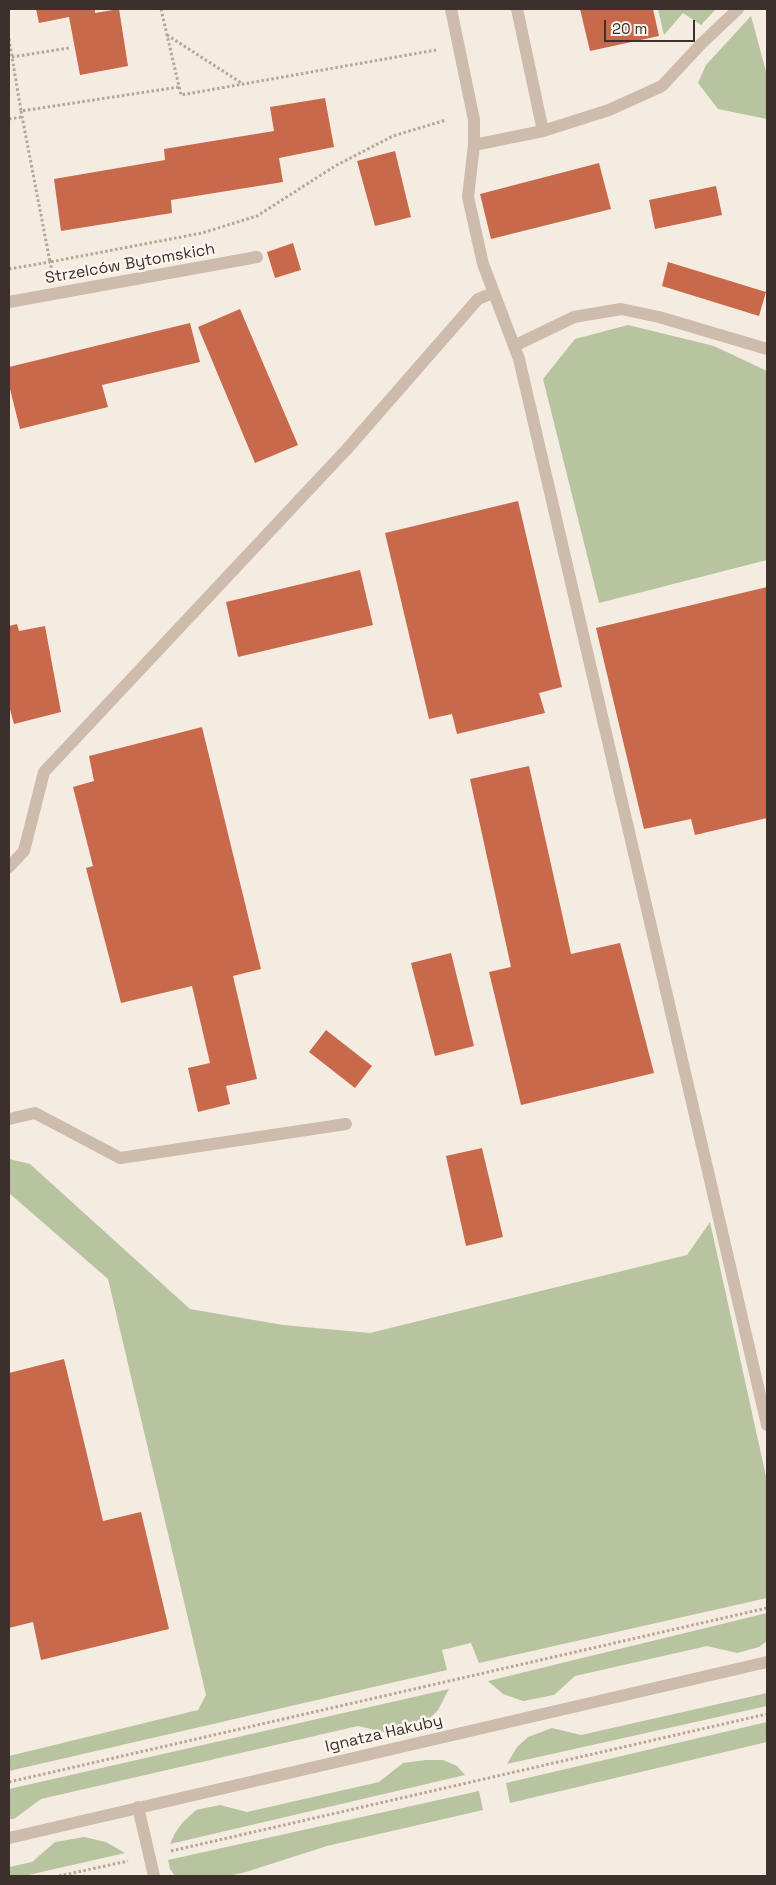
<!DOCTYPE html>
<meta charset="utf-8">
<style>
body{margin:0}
#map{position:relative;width:776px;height:1885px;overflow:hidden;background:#f4ebe1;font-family:"Space Grotesk",sans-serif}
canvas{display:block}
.frame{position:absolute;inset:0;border:10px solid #3b302b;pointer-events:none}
.scale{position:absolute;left:604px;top:20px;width:91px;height:22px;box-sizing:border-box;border:2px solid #3b302b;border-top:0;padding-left:6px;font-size:15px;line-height:18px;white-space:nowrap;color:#3b302b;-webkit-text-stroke:4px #fbf5ee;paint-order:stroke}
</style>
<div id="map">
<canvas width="776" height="1885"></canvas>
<div class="frame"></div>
<div class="scale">20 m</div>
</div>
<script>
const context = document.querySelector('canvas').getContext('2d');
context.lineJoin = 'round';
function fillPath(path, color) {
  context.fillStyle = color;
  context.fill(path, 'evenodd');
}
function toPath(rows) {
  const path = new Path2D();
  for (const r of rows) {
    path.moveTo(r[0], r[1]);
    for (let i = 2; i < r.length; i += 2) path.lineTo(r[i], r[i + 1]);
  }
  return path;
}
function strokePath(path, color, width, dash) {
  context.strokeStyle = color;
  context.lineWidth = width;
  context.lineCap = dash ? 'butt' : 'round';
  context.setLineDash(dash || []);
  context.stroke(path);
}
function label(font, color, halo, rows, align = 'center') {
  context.font = font + ' "Space Grotesk",sans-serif';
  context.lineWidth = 5;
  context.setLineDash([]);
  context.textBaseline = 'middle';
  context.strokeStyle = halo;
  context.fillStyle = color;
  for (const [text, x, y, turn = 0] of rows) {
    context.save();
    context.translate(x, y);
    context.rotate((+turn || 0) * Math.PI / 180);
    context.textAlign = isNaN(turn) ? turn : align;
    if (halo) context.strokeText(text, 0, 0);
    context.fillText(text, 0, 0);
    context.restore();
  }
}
const green = toPath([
 [658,9,716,9,701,25,683,13,664,35],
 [751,16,767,75,767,119,718,109,698,83,706,65],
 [628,325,714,346,767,371,767,560,599,603,543,379,575,339],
 [9,1159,30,1164,190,1309,283,1325,370,1333,687,1255,710,1222,767,1481,767,1598,479,1663,471,1643,442,1650,447,1670,9,1771,9,1756,198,1710,206,1695,108,1279,9,1193],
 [767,1613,767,1641,759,1647,737,1653,707,1646,575,1676,554,1695,523,1701,503,1694,488,1681],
 [449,1689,438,1710,429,1719,417,1726,388,1733,358,1726,41,1799,14,1819,9,1819,9,1789],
 [767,1693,767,1706,507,1764,517,1747,528,1737,552,1728,581,1735],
 [767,1722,767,1742,510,1803,506,1783],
 [426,1760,443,1760,457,1766,465,1775,170,1844,175,1833,183,1822,196,1810,220,1805,247,1812,379,1782,403,1763],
 [479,1791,483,1810,327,1846,246,1872,228,1876,175,1876,170,1869,168,1860],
 [84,1837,106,1842,125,1853,24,1876,9,1876,9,1867,32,1862,55,1842]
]);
const building = toPath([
 [36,9,95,9,95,13,119,9,128,66,80,75,69,17,39,23],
 [580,9,653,9,659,36,590,51],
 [325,98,334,147,279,158,283,182,171,200,172,213,61,231,54,179,165,160,164,149,274,131,270,107],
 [395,151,411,217,375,226,357,161],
 [599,163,611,209,491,239,480,194],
 [716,186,722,215,655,229,649,200],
 [293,243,301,270,275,278,267,252],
 [668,262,766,292,759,316,662,286],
 [240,309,298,445,255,463,198,327],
 [190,323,200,362,102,385,108,407,20,429,9,385,9,367],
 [518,501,562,687,539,693,545,713,457,734,452,714,429,719,385,533],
 [360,570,373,625,238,657,226,602],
 [767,587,767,818,695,835,691,819,644,829,596,628],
 [17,624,19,631,45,626,61,712,14,724,9,706,9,626],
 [202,727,261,969,233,976,257,1079,226,1086,230,1104,198,1112,188,1068,210,1063,192,986,121,1003,86,868,93,866,73,787,94,781,89,756],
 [529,766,571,954,620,943,654,1073,521,1105,489,972,511,967,470,779],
 [451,953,474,1046,435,1056,411,963],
 [326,1030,372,1066,355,1088,309,1052],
 [482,1148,503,1237,466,1246,446,1156],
 [64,1359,103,1521,141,1512,169,1629,41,1660,33,1622,9,1628,9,1373]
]);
const path = toPath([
 [161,9,181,95,436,50],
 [167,35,243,84],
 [9,39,21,111,179,87],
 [12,57,69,48],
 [21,111,50,262,202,233,257,216,335,166,393,136,446,120],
 [9,119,22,117],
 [9,269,50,262,52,271],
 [9,1782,767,1608],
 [171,1851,767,1714],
 [59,1876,128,1861]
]);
const service = toPath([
 [451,9,474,120,474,145,468,197,483,264,519,359,767,1425],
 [517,9,543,131],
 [474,145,543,131,609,110,662,86,701,44,738,9],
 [514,346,574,317,621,309,659,317,767,349],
 [9,867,24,851,44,772,347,449,478,299,493,293],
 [9,1119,35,1113,120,1158,346,1124],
 [138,1807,154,1876]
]);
const minor = toPath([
 [9,302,257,257],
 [9,1838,767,1662]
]);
const streetNames = [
 ["Strzelców Bytomskich",130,264,-10],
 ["Ignatza Hakuby",384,1734,-13]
];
fillPath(green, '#b8c4a0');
fillPath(building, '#c8694b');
strokePath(path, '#b9a596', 3, [2.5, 2.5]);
strokePath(service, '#cdbbac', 12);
strokePath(minor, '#cdbbac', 12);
label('16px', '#3b302b', '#fbf5ee', streetNames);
</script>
